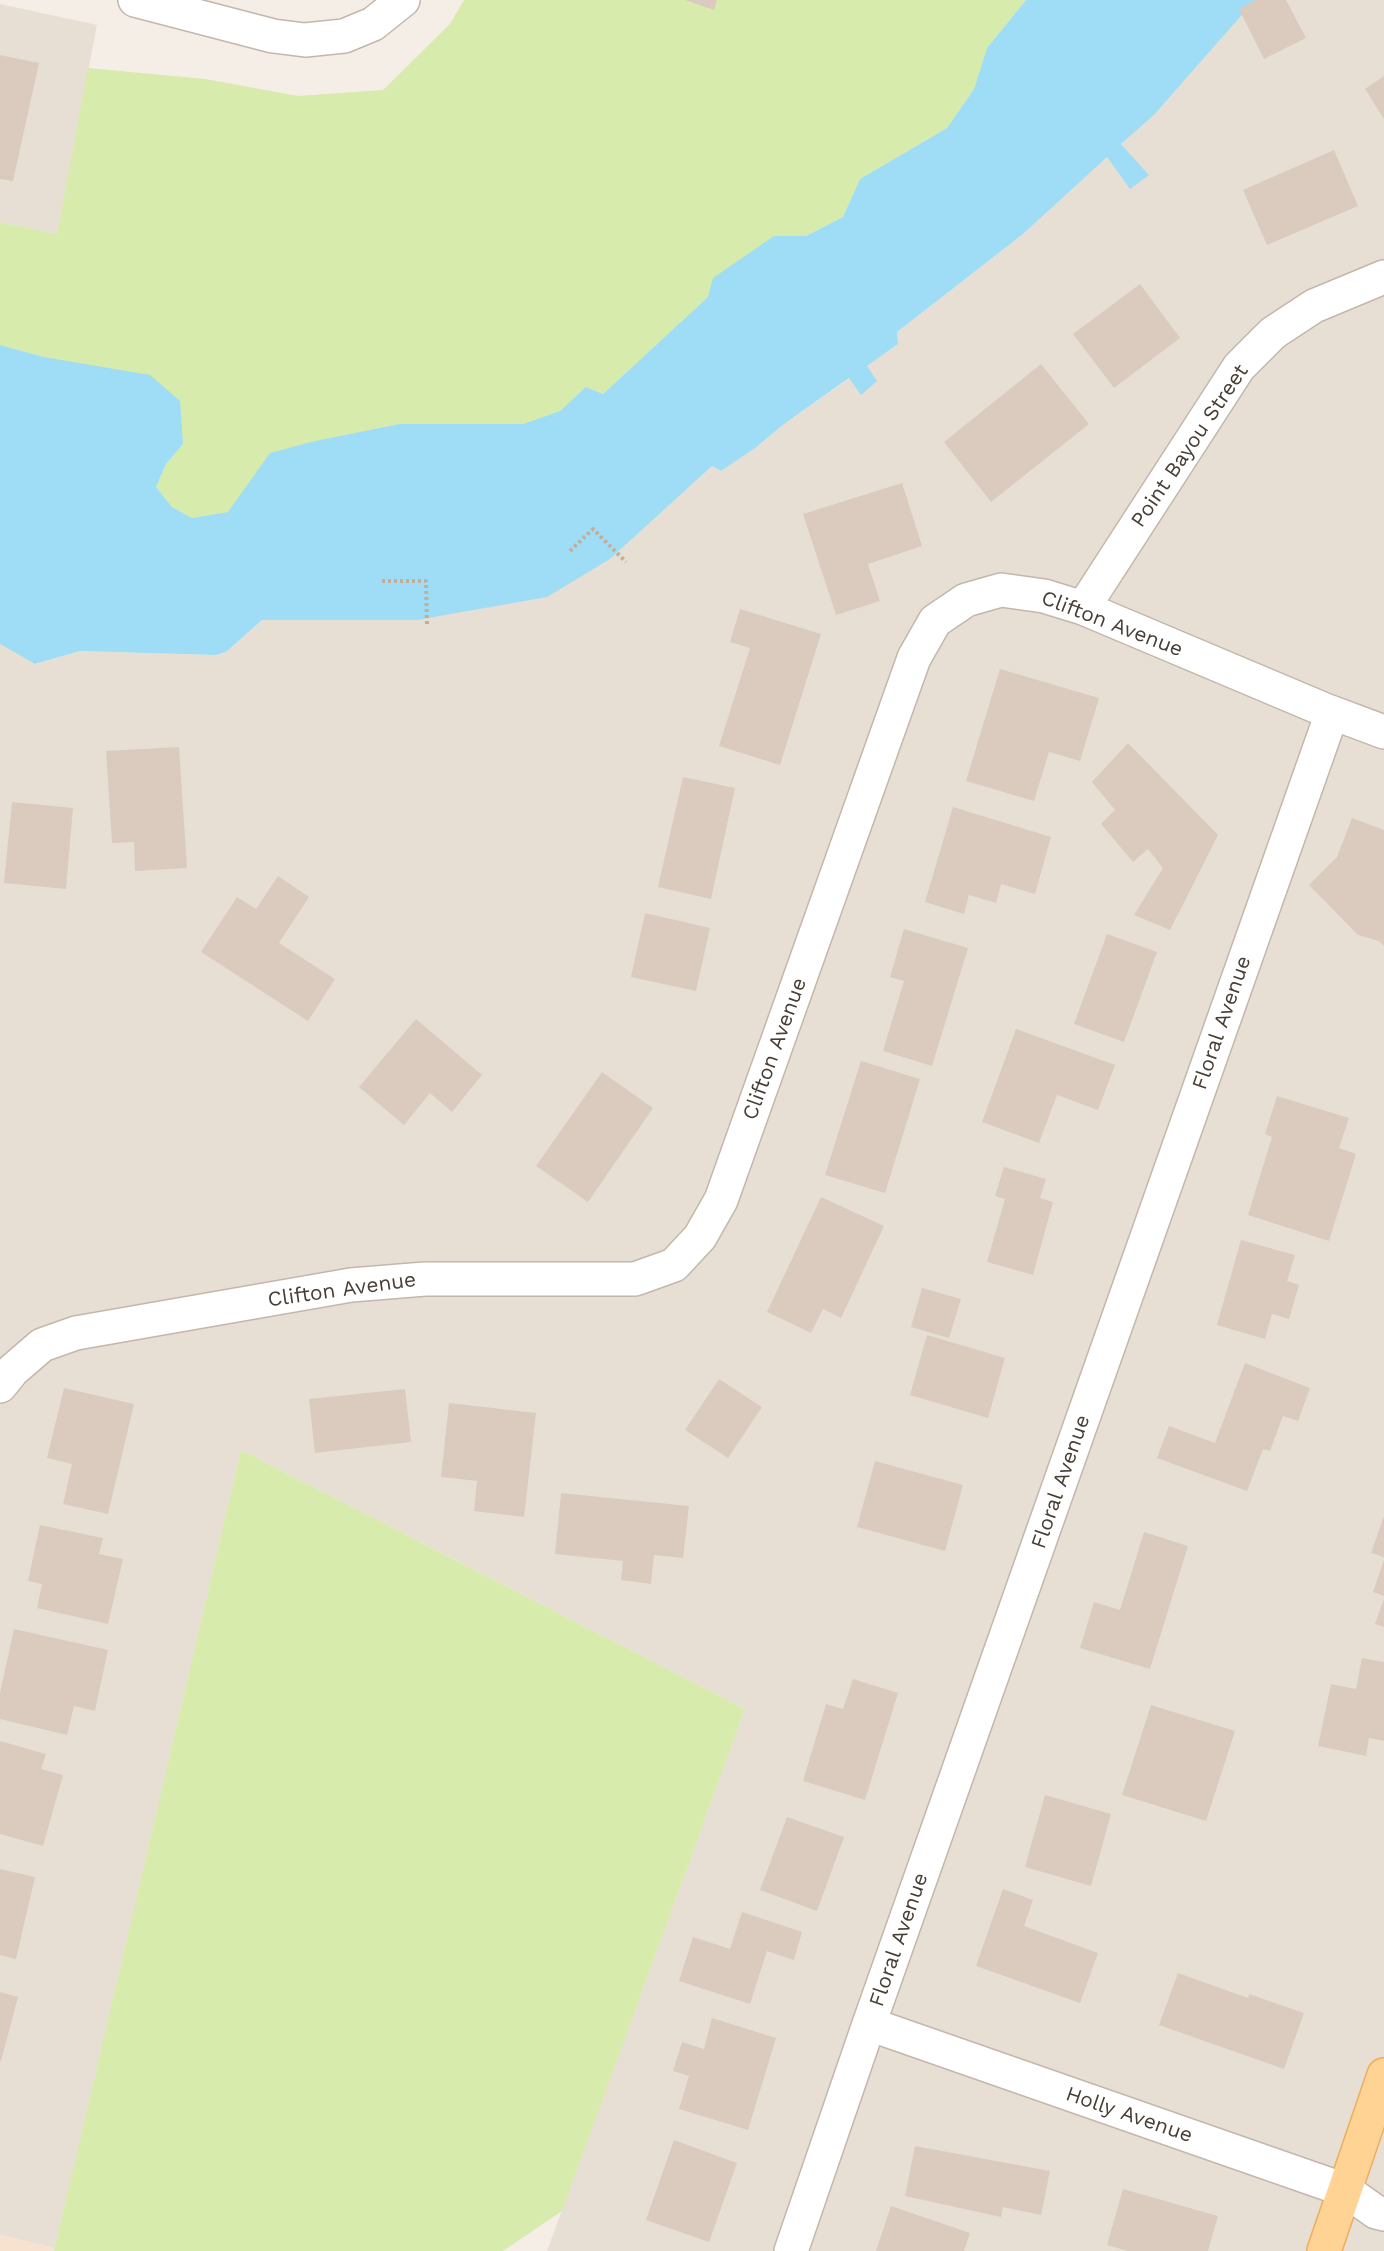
<!DOCTYPE html>
<style>
body{margin:0}
canvas{display:block;background:#f4eee6}
</style>
<canvas width="1384" height="2251"></canvas>
<script>
const context = document.querySelector('canvas').getContext('2d');
context.lineJoin = 'round';
function fillPath(path, color) {
  context.fillStyle = color;
  context.fill(path, 'evenodd');
}
function toPath(rows) {
  const path = new Path2D();
  for (const r of rows) {
    path.moveTo(r[0], r[1]);
    for (let i = 2; i < r.length; i += 2) path.lineTo(r[i], r[i + 1]);
  }
  return path;
}
function strokePath(path, color, width, dash) {
  context.strokeStyle = color;
  context.lineWidth = width;
  context.lineCap = dash ? 'butt' : 'round';
  context.setLineDash(dash || []);
  context.stroke(path);
}
function label(font, color, halo, rows, align = 'center') {
  context.font = font + ' "Work Sans",sans-serif';
  context.lineWidth = 5;
  context.setLineDash([]);
  context.textBaseline = 'middle';
  context.strokeStyle = halo;
  context.fillStyle = color;
  for (const [text, x, y, turn = 0] of rows) {
    context.save();
    context.translate(x, y);
    context.rotate((+turn || 0) * Math.PI / 180);
    context.textAlign = isNaN(turn) ? turn : align;
    if (halo) context.strokeText(text, 0, 0);
    context.fillText(text, 0, 0);
    context.restore();
  }
}
const residential = toPath([
 [1255,0,1384,0,1384,2251,547,2251,745,1709,241,1450,55,2248,0,2235,0,644,36,664,80,651,216,655,226,652,262,620,417,620,610,559,712,466,721,471,754,449,784,424,850,378,862,395,867,366,898,344,897,332,1023,234,1107,156,1148,176,1121,144,1154,115],
 [0,4,97,25,57,234,0,222]
]);
const commercial = toPath([
 [0,2235,55,2248,54,2251,0,2251]
]);
const green = toPath([
 [464,0,1026,0,987,48,974,89,947,128,860,179,843,217,806,236,774,236,603,394,586,387,560,411,523,424,399,424,271,453,229,512,192,518,172,507,156,487,166,464,183,444,44,357,0,345,0,222,57,234,88,68,205,79,298,96,383,90,450,24],
 [241,1450,745,1709,562,2211,503,2251,54,2251]
]);
const water = toPath([
 [1026,0,1255,0,1154,115,1121,144,1149,175,1130,189,1107,157,1023,234,897,332,898,344,867,366,877,381,861,395,849,378,784,424,754,449,721,471,712,466,610,559,547,597,417,620,262,620,226,652,216,655,80,651,35,664,0,644,0,345,44,357,150,375,180,401,183,444,166,464,156,487,172,507,192,518,228,512,270,453,311,442,399,424,523,424,560,411,586,387,603,394,708,297,713,278,774,236,806,236,843,217,860,179,947,128,974,89,987,48]
]);
const building = toPath([
 [685,0,717,0,714,10],
 [1255,0,1286,0,1306,38,1264,59,1239,9],
 [0,55,39,63,13,181,0,179],
 [1384,76,1384,119,1365,89],
 [1334,150,1358,206,1267,245,1243,190],
 [1140,284,1180,338,1114,388,1073,334],
 [1041,364,1089,424,991,502,944,442],
 [902,483,922,546,868,564,880,601,836,615,803,514],
 [740,609,821,634,780,765,719,746,750,648,730,642],
 [1000,669,1099,698,1080,761,1049,752,1034,801,966,781],
 [1128,743,1218,835,1170,930,1134,915,1163,868,1148,849,1133,862,1101,824,1115,810,1092,782],
 [179,747,187,868,135,871,134,842,112,843,106,751],
 [683,777,735,788,711,899,658,887],
 [12,802,73,808,66,889,4,883],
 [953,807,1051,837,1035,894,1001,884,996,903,969,895,964,914,925,902],
 [1352,818,1384,830,1384,946,1379,941,1358,935,1309,885,1337,857],
 [278,876,309,897,279,943,335,979,308,1021,201,952,237,897,256,909],
 [645,913,710,928,696,991,631,977],
 [904,929,968,948,932,1066,883,1051,904,981,890,977],
 [1107,934,1157,952,1124,1042,1074,1024],
 [416,1019,482,1075,452,1112,430,1093,404,1125,359,1087],
 [1016,1029,1115,1065,1098,1110,1057,1095,1039,1143,982,1122],
 [861,1061,920,1079,885,1193,825,1175],
 [602,1072,653,1108,588,1202,536,1166],
 [1277,1096,1349,1118,1339,1148,1356,1154,1329,1241,1248,1215,1272,1137,1265,1134],
 [1004,1167,1046,1179,1040,1198,1053,1202,1033,1275,987,1262,1005,1199,995,1196],
 [821,1197,884,1226,841,1318,823,1309,811,1333,767,1312],
 [1241,1240,1295,1255,1287,1281,1299,1285,1289,1319,1272,1314,1265,1339,1217,1325],
 [922,1288,961,1299,949,1338,911,1327],
 [927,1335,1005,1358,988,1418,910,1395],
 [1245,1363,1310,1388,1298,1421,1283,1416,1270,1451,1263,1449,1247,1491,1157,1458,1169,1426,1215,1443],
 [719,1379,762,1407,728,1458,685,1430],
 [64,1388,134,1404,108,1514,63,1504,72,1464,47,1458],
 [405,1389,411,1442,315,1453,309,1399],
 [449,1403,536,1413,524,1517,474,1511,477,1481,441,1477],
 [875,1461,963,1485,945,1551,857,1527],
 [561,1493,689,1506,683,1558,654,1555,651,1584,621,1580,623,1561,555,1554],
 [1384,1516,1384,1557,1371,1553],
 [40,1525,103,1538,99,1554,123,1559,108,1624,37,1608,42,1584,28,1581],
 [1144,1532,1188,1546,1150,1669,1080,1648,1094,1602,1120,1610],
 [1384,1560,1384,1596,1373,1592],
 [1384,1599,1384,1627,1375,1624],
 [14,1629,108,1650,95,1711,74,1706,67,1735,0,1719,0,1693],
 [1362,1658,1384,1662,1384,1741,1369,1738,1366,1756,1318,1746,1331,1684,1356,1689],
 [853,1679,898,1693,865,1800,803,1781,826,1704,843,1709],
 [1151,1705,1235,1731,1206,1821,1122,1795],
 [0,1741,46,1754,41,1769,63,1775,43,1846,0,1834],
 [1045,1795,1111,1814,1091,1886,1025,1867],
 [787,1817,844,1837,817,1911,760,1890],
 [0,1869,35,1877,16,1959,0,1955],
 [1003,1889,1033,1900,1024,1926,1098,1953,1080,2003,976,1966],
 [742,1912,802,1932,794,1960,767,1951,750,2004,679,1981,693,1937,730,1949],
 [1178,1973,1248,1998,1249,1994,1304,2013,1284,2069,1159,2025],
 [0,1992,18,1997,1,2061,0,2061],
 [712,2018,776,2038,748,2130,679,2109,689,2076,673,2071,682,2042,704,2049],
 [674,2140,737,2163,709,2242,646,2220],
 [915,2146,1050,2171,1041,2215,1003,2207,1001,2217,905,2196],
 [1123,2189,1218,2216,1208,2251,1128,2251,1107,2245],
 [891,2206,970,2233,964,2251,876,2251]
]);
const path = toPath([
 [570,551,593,529,626,562],
 [382,581,426,581,427,624]
]);
const minor = toPath([
 [135,0,273,36,305,40,344,36,373,24,403,0],
 [1083,608,1239,367,1273,333,1314,306,1384,277],
 [0,1386,13,1370,42,1345,76,1333,351,1285,425,1279,635,1279,674,1265,700,1237,721,1200,914,658,935,621,966,600,1001,590,1044,596,1083,608,1325,710,1384,732],
 [869,2024,1345,2190,1376,2212,1384,2214],
 [791,2251,869,2024,1332,713]
]);
const major = toPath([
 [1324,2251,1384,2075]
]);
const streetNames = [
 ["Point Bayou Street",1190,446,-56],
 ["Clifton Avenue",1112,624,21],
 ["Floral Avenue",1222,1023,-71],
 ["Clifton Avenue",775,1049,-70],
 ["Clifton Avenue",342,1290,-8],
 ["Floral Avenue",1061,1482,-71],
 ["Floral Avenue",899,1940,-71],
 ["Holly Avenue",1129,2115,19]
];
fillPath(residential, '#e8dfd4');
fillPath(commercial, '#f7e2d0');
fillPath(green, '#d7ebac');
fillPath(water, '#9eddf5');
fillPath(building, '#dacbbe');
strokePath(minor, '#c3b7ab', 36);
strokePath(major, '#ebae5d', 36);
strokePath(path, '#c3ae98', 4, [3, 3]);
strokePath(minor, '#fff', 33);
strokePath(major, '#ffd394', 33);
label('21px', '#473e35', '#fff', streetNames);
</script>
